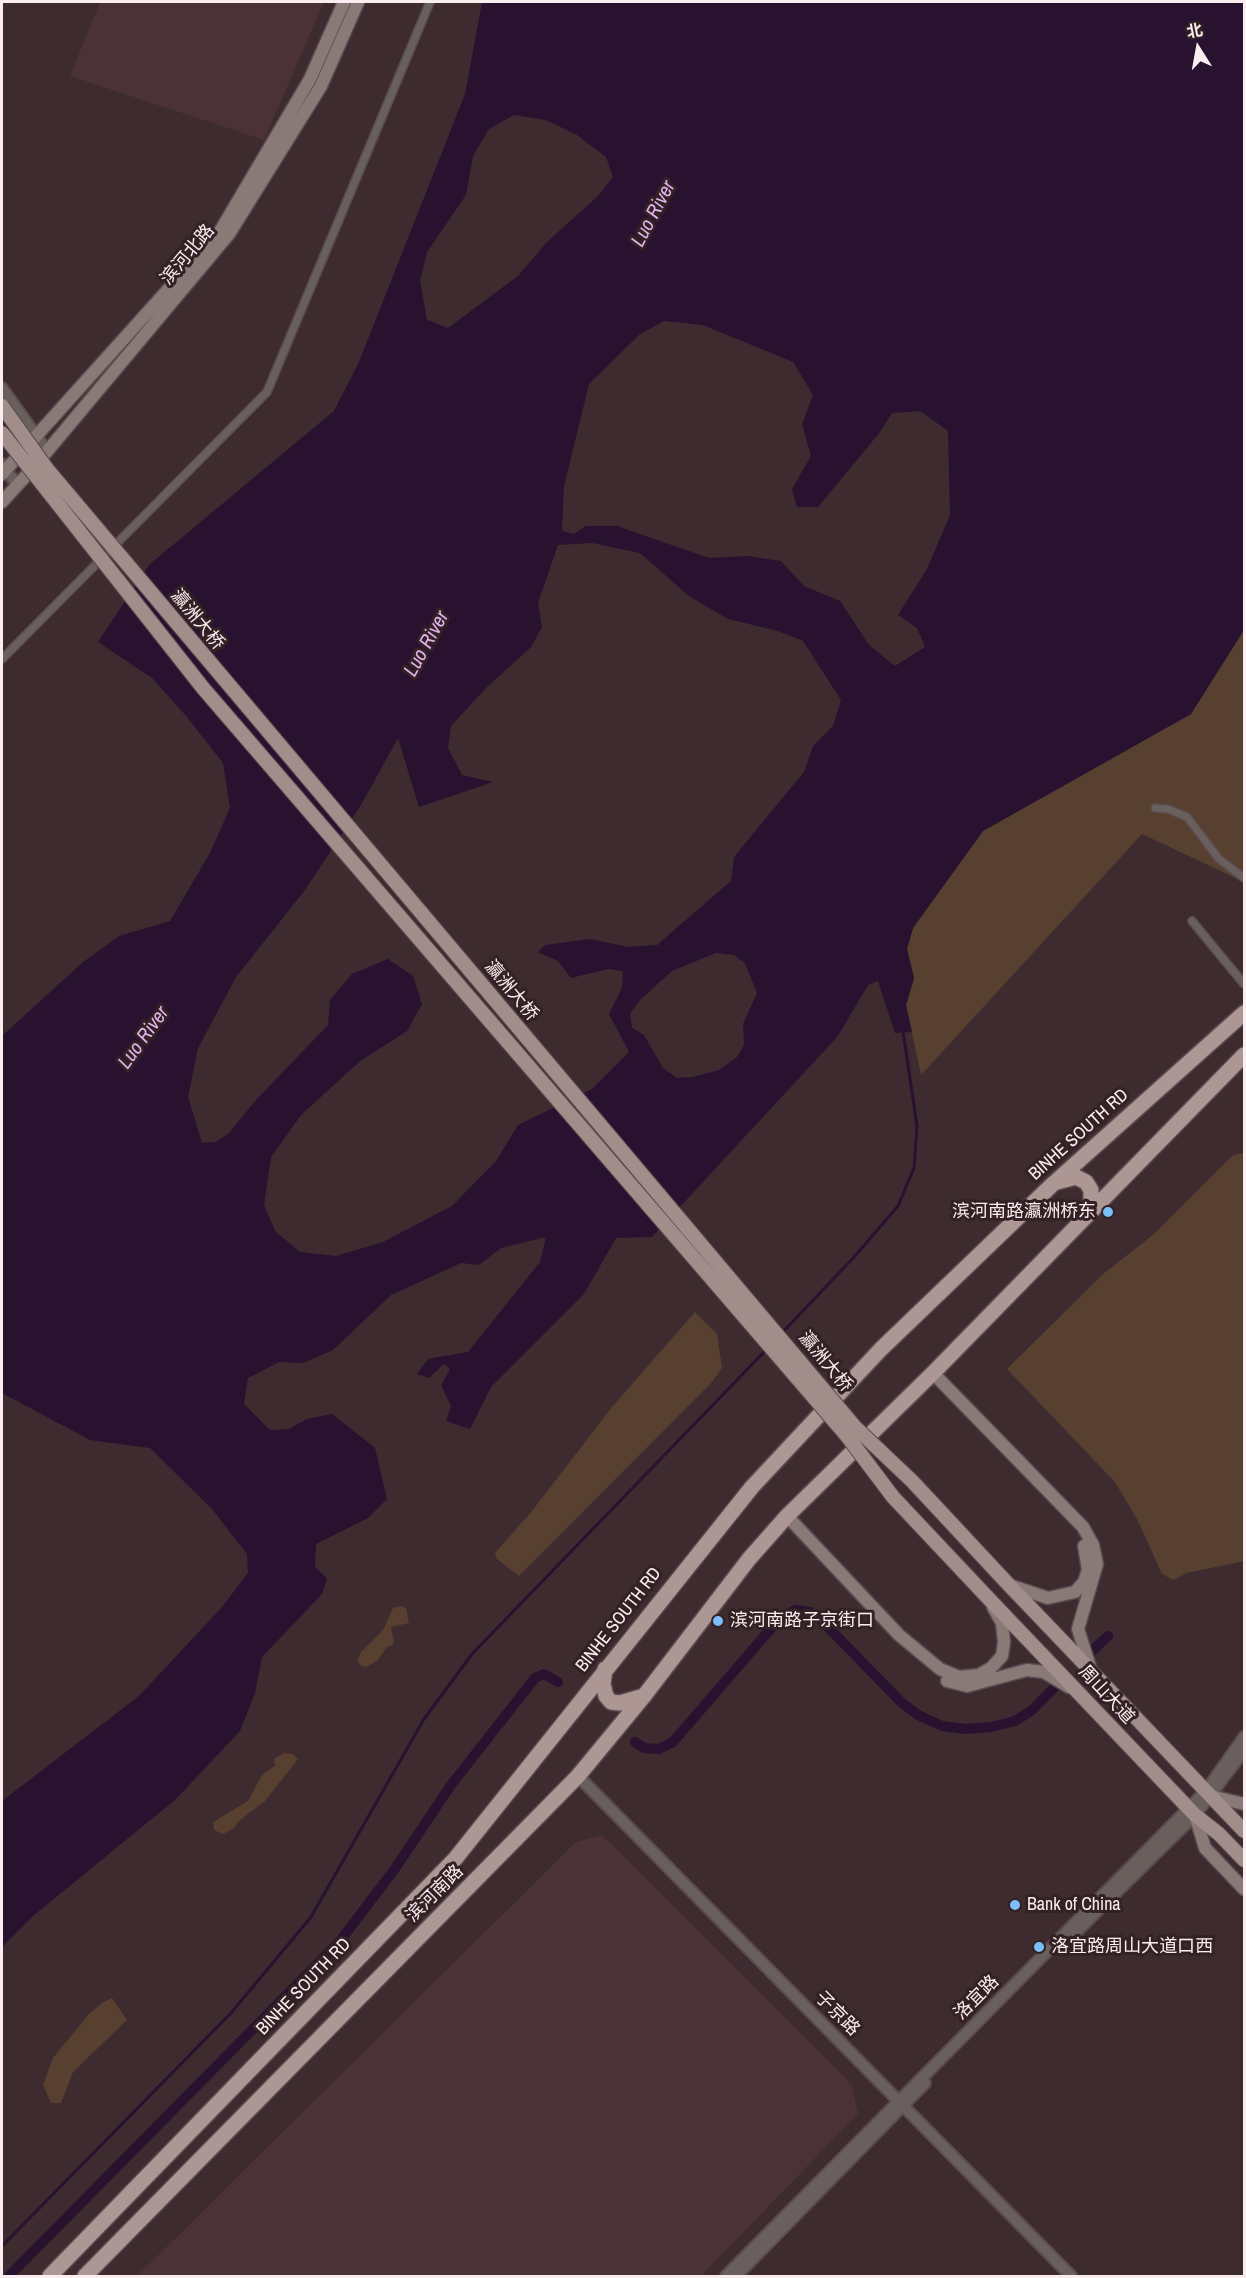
<!DOCTYPE html>
<meta charset="utf-8">
<style>
body{margin:0}
#map{position:relative;width:1246px;height:2278px;overflow:hidden;background:#3d2b2f;font-family:"Archivo Narrow","Noto Sans SC",sans-serif}
canvas{display:block}
.frame{position:absolute;inset:0;border:3px solid #fbeef0;pointer-events:none}
.north{position:absolute;left:1168px;top:18px;width:60px;height:60px;-webkit-text-stroke:4px #332125;paint-order:stroke;rotate:349deg;font-size:16px;font-weight:700;line-height:24px;text-align:center;color:#fbeef0}
.north::after{content:'';display:block;margin:auto;width:21px;height:27px;background:#fbeef0;clip-path:polygon(50% 0,100% 100%,50% 72%,0 100%)}
</style>
<div id="map">
<canvas width="1246" height="2278"></canvas>
<div class="frame"></div>
<div class="north">北</div>
</div>
<script>
const context = document.querySelector('canvas').getContext('2d');
context.lineJoin = 'round';
function fillPath(path, color) {
  context.fillStyle = color;
  context.fill(path, 'evenodd');
}
function toPath(rows) {
  const path = new Path2D();
  for (const r of rows) {
    path.moveTo(r[0], r[1]);
    for (let i = 2; i < r.length; i += 2) path.lineTo(r[i], r[i + 1]);
  }
  return path;
}
function strokePath(path, color, width, dash) {
  context.strokeStyle = color;
  context.lineWidth = width;
  context.lineCap = dash ? 'butt' : 'round';
  context.setLineDash(dash || []);
  context.stroke(path);
}
function label(font, color, halo, rows, align = 'center') {
  context.font = font + ' "Archivo Narrow","Noto Sans SC",sans-serif';
  context.lineWidth = 6;
  context.setLineDash([]);
  context.textBaseline = 'middle';
  context.strokeStyle = halo;
  context.fillStyle = color;
  for (const [text, x, y, turn = 0] of rows) {
    context.save();
    context.translate(x, y);
    context.rotate((+turn || 0) * Math.PI / 180);
    context.textAlign = isNaN(turn) ? turn : align;
    if (halo) context.strokeText(text, 0, 0);
    context.fillText(text, 0, 0);
    context.restore();
  }
}
const built = toPath([
 [100,2,324,2,264,140,70,76],
 [602,1835,852,2085,858,2114,701,2276,137,2276,576,1842]
]);
const green = toPath([
 [1244,630,1244,882,1142,834,921,1075,906,1005,914,978,907,949,913,928,983,831,1191,714],
 [1244,1153,1244,1561,1187,1573,1173,1580,1162,1574,1137,1519,1115,1482,1007,1369,1103,1274,1153,1235,1233,1155],
 [695,1312,717,1334,722,1368,711,1383,519,1576,497,1559,495,1553,532,1511,612,1407],
 [401,1606,406,1608,409,1623,391,1627,394,1644,387,1647,377,1661,366,1667,359,1665,358,1660,361,1652,383,1630,393,1608],
 [284,1753,293,1754,298,1759,265,1801,240,1820,233,1829,223,1834,214,1830,213,1822,248,1801,262,1775,276,1765,274,1762,275,1758],
 [112,1998,127,2020,73,2072,61,2103,51,2103,43,2085,53,2058,89,2014,102,2003]
]);
const water = toPath([
 [482,2,1244,2,1244,630,1191,714,983,831,913,928,907,949,914,978,906,1005,912,1032,895,1033,878,981,868,985,838,1036,652,1237,616,1238,584,1294,491,1387,470,1429,446,1421,451,1406,441,1385,450,1369,444,1364,429,1378,417,1374,428,1359,468,1352,540,1262,546,1237,501,1248,479,1265,461,1263,391,1295,333,1350,303,1363,279,1362,248,1378,244,1404,270,1430,289,1429,307,1419,332,1414,375,1448,387,1499,368,1518,316,1544,315,1566,327,1579,322,1594,262,1657,255,1693,240,1731,176,1799,33,1916,2,1947,2,1801,139,1696,222,1607,248,1573,247,1554,212,1509,150,1448,90,1440,2,1393,2,1036,82,963,119,936,170,921,210,853,230,808,223,763,187,717,152,678,98,642,149,565,334,411,359,362,465,94],
 [514,115,546,120,577,135,606,157,613,177,598,196,546,243,518,276,448,328,427,320,420,281,427,252,466,195,473,156,489,129],
 [664,321,703,325,793,362,813,395,802,424,811,456,792,489,797,507,818,507,880,432,892,413,920,411,948,431,950,515,927,569,898,615,917,628,925,647,895,666,869,645,840,601,804,586,781,561,747,556,709,558,617,526,586,526,574,534,562,531,564,486,589,384,639,335],
 [592,543,640,553,689,596,728,619,778,631,803,641,841,700,833,726,813,746,804,772,734,857,731,881,657,945,628,947,590,939,545,945,538,952,558,961,571,978,608,969,623,971,622,988,609,1014,629,1052,592,1089,518,1125,496,1161,452,1206,383,1242,336,1256,300,1252,275,1231,264,1205,271,1157,301,1115,359,1062,407,1031,422,1004,413,976,388,959,352,974,330,1000,328,1025,255,1101,229,1133,216,1142,202,1143,188,1097,198,1048,236,977,305,890,361,805,398,738,419,807,493,782,462,775,448,748,451,726,486,688,531,647,542,627,538,603,558,545],
 [716,953,734,955,745,963,757,993,743,1024,744,1045,737,1057,719,1070,693,1077,677,1078,663,1068,644,1035,632,1028,630,1014,640,1000,672,971]
]);
const stream = toPath([
 [781,1334,855,1256,898,1206,914,1168,917,1126,903,1031],
 [2,2246,231,2013,311,1917,424,1719,472,1654,766,1350]
]);
const canal = toPath([
 [1091,1652,1108,1636],
 [635,1742,644,1748,659,1749,673,1742,780,1618,796,1610,810,1612,820,1619,901,1702,918,1715,942,1726,966,1729,991,1727,1015,1721,1031,1711,1057,1685],
 [9,2276,340,1941,394,1870,451,1785,535,1678,544,1674,558,1682]
]);
const pedestrian = toPath([
 [2,659,267,392,430,2],
 [1155,808,1168,809,1187,817,1219,859,1244,878],
 [1192,921,1244,984]
]);
const tertiary = toPath([
 [2,388,47,451],
 [2,464,17,485],
 [578,1776,1071,2276],
 [1076,1932,1195,1815,1243,1752],
 [726,2276,1189,1808,1206,1791,1244,1737],
 [736,2276,925,2083]
]);
const secondary = toPath([
 [2,474,219,233,310,79,344,2],
 [2,502,34,467,229,234,321,86,358,2],
 [933,1373,1083,1527,1093,1545,1097,1564,1078,1629,1091,1670],
 [787,1516,899,1635,940,1669,959,1677,979,1675,991,1668,1002,1656,1004,1642,1002,1623,993,1607],
 [1009,1585,1048,1598,1075,1592,1084,1582,1088,1570,1084,1546],
 [947,1681,967,1686,1027,1670,1044,1672,1069,1687],
 [1211,1796,1244,1804],
 [1195,1815,1205,1848,1244,1889]
]);
const primary = toPath([
 [1009,1585,1244,1831],
 [990,1600,1195,1815,1219,1834,1244,1860]
]);
const trunk = toPath([
 [1057,1182,1076,1177,1086,1182,1091,1190,1091,1212],
 [605,1669,603,1684,606,1696,611,1702,620,1703,644,1696],
 [50,2276,455,1859,752,1487,881,1349,1054,1183,1244,1013],
 [85,2276,578,1776,644,1696,749,1559,787,1516,933,1373,1244,1055]
]);
const primaryBridge = toPath([
 [2,406,47,469,855,1427,912,1481,1009,1585],
 [2,433,203,688,847,1436,893,1497,990,1600]
]);
const markers = [
 [1108,1212,6,"#7cbef9"],
 [718,1621,6,"#7cbef9"],
 [1015,1905,6,"#7cbef9"],
 [1039,1947,6,"#7cbef9"]
];
const streetNames = [
 ["滨河北路",188,255,-50],
 ["瀛洲大桥",197,620,50],
 ["瀛洲大桥",511,991,50],
 ["BINHE SOUTH RD",1079,1135,-42],
 ["瀛洲大桥",825,1362,50],
 ["BINHE SOUTH RD",619,1620,-52],
 ["周山大道",1106,1695,47],
 ["滨河南路",435,1894,-45],
 ["BINHE SOUTH RD",304,1987,-46],
 ["洛宜路",977,1998,-45],
 ["子京路",837,2014,45]
];
const poiNames = [
 ["滨河南路瀛洲桥东",1096,1212,"right"],
 ["滨河南路子京街口",730,1621],
 ["Bank of China",1027,1905],
 ["洛宜路周山大道口西",1051,1947]
];
const waterNames = [
 ["Luo River",654,214,-62],
 ["Luo River",427,644,-61],
 ["Luo River",144,1038,-54]
];
fillPath(built, '#4b3237');
fillPath(green, '#584031');
fillPath(water, '#291130');
strokePath(stream, '#291130', 3);
strokePath(canal, '#291130', 10);
strokePath(pedestrian, '#5b4a4e', 10);
strokePath(tertiary, '#5b4a4e', 14);
strokePath(secondary, '#5b4a4e', 15);
strokePath(primary, '#5b4a4e', 16);
strokePath(trunk, '#5b4a4e', 18);
strokePath(pedestrian, '#69605e', 7);
strokePath(tertiary, '#69605e', 10);
strokePath(secondary, '#897a77', 12);
strokePath(primary, '#a18e8b', 14);
strokePath(trunk, '#ac9794', 15);
strokePath(primaryBridge, '#5b4a4e', 16, []);
strokePath(primaryBridge, '#a18e8b', 14);
for (const [x, y, r, color] of markers) {
  const dot = new Path2D();
  dot.arc(x, y, r, 0, 2 * Math.PI);
  context.fillStyle = color;
  context.fill(dot);
  strokePath(dot, '#332125', 2);
}
label('18px', '#fbeef0', '#332125', streetNames);
label('18px', '#fbeef0', '#332125', poiNames, 'left');
label('italic 20px', '#e1b4ef', '#332125', waterNames);
</script>
